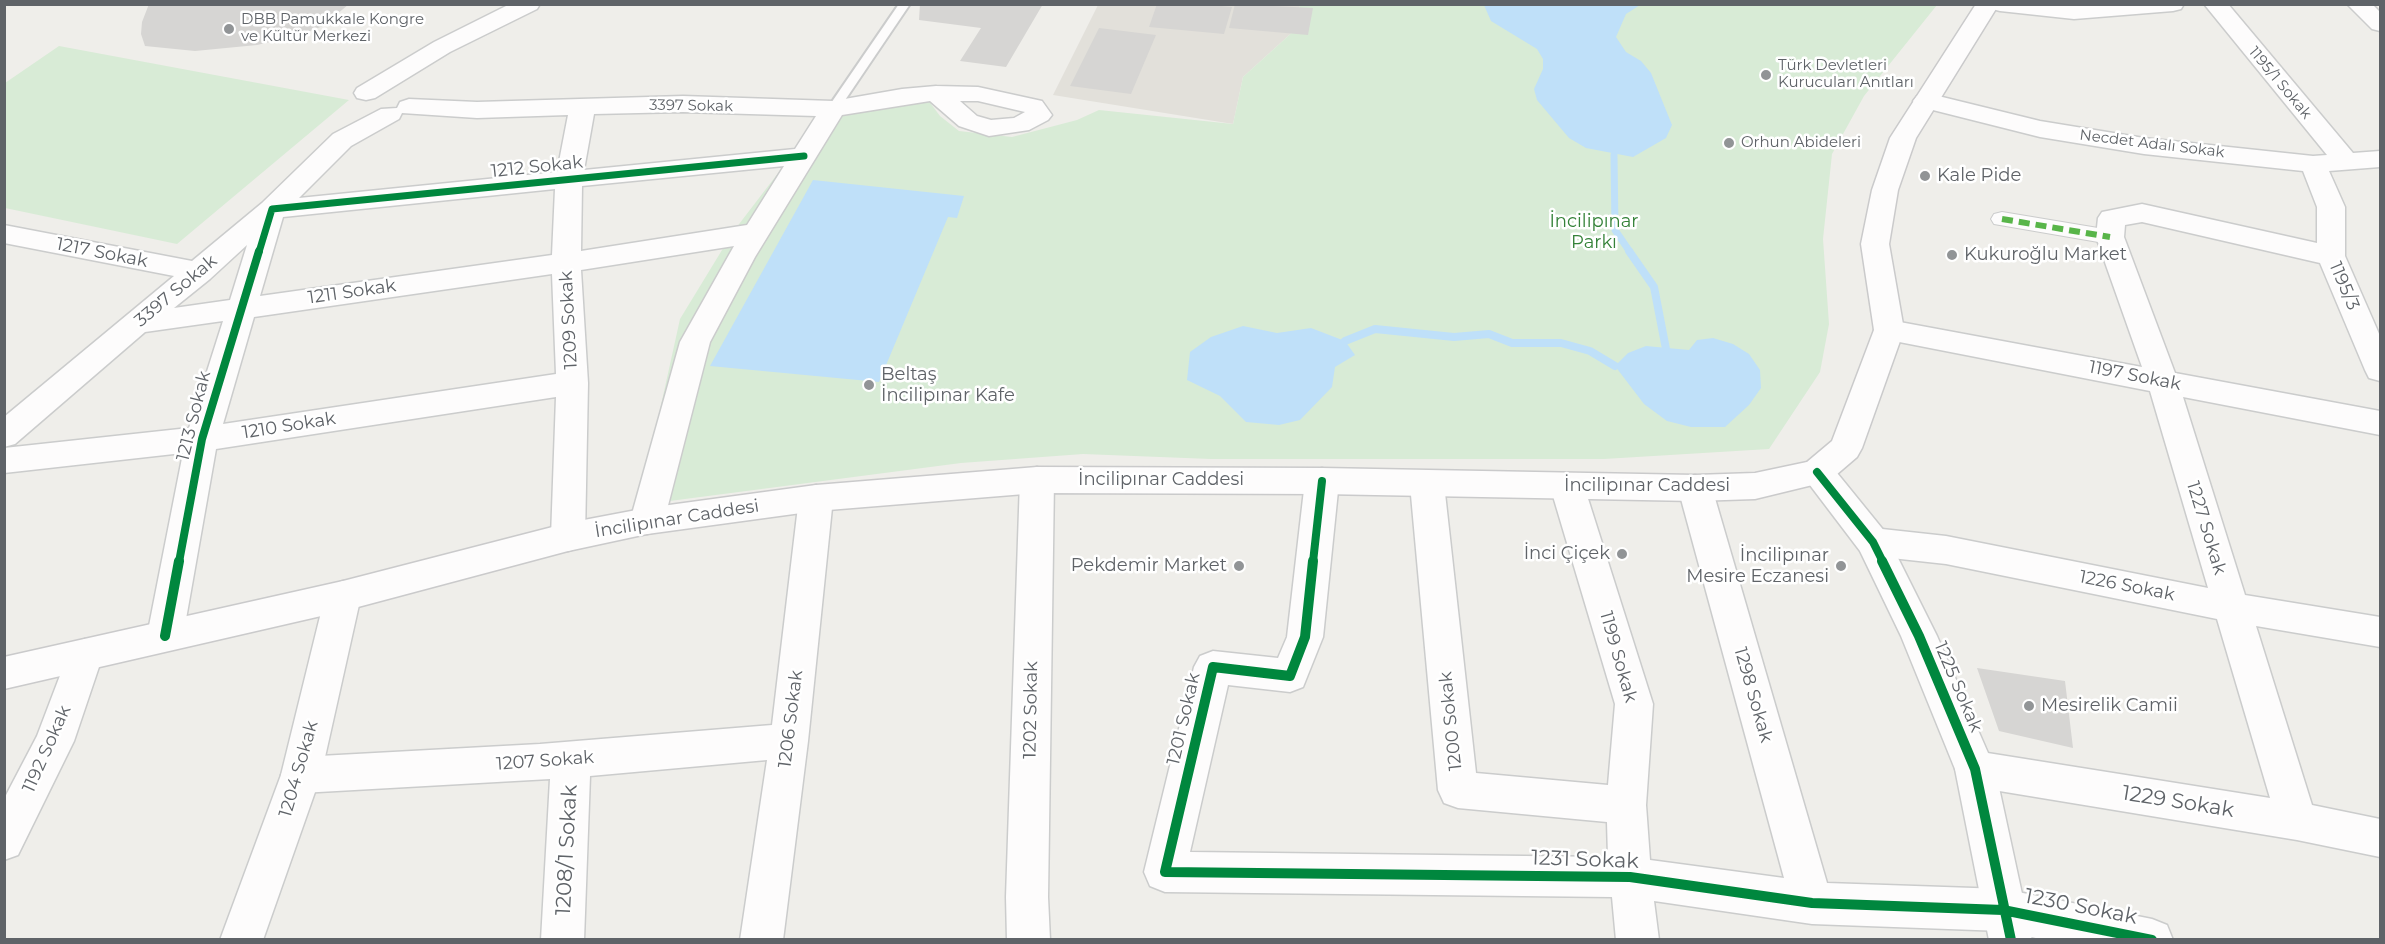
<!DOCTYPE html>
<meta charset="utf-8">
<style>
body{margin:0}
#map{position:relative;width:2385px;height:944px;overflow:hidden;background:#efeeea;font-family:Montserrat,sans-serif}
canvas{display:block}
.frame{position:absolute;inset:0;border:6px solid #5f6368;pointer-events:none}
</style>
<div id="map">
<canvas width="2385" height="944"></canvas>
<div class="frame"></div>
</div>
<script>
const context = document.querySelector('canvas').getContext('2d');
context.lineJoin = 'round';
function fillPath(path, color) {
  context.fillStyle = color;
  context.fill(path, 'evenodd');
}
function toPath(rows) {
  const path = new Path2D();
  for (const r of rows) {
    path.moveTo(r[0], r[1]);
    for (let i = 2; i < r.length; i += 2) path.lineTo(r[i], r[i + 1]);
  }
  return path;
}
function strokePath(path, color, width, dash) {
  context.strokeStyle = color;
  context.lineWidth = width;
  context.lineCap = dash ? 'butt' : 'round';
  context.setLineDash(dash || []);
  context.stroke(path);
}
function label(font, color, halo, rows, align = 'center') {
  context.font = font + ' Montserrat,sans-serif';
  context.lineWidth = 5;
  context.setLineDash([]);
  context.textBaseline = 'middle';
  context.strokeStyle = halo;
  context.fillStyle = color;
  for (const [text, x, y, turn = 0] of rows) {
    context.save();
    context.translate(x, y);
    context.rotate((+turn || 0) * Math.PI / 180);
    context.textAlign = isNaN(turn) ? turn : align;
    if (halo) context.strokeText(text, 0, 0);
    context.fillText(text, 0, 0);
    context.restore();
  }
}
const education = toPath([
 [1098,5,1300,5,1297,28,1243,77,1233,124,1053,95]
]);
const green = toPath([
 [1300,5,1937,5,1864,96,1832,154,1823,239,1829,324,1820,372,1769,449,1604,459,1211,459,1083,454,961,463,639,505,680,319,733,232,834,100,928,100,940,116,959,131,1012,137,1077,120,1099,110,1233,124,1243,77,1297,28],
 [59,46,349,100,177,244,5,208,5,83]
]);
const water = toPath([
 [1484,5,1640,5,1626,14,1616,37,1626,52,1641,61,1651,73,1672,125,1666,138,1633,157,1586,148,1569,138,1537,100,1534,89,1543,69,1543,59,1537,49,1491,21],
 [813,180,964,196,957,218,948,217,879,382,710,366],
 [1243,326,1277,333,1311,328,1345,341,1355,355,1335,367,1332,387,1300,420,1279,425,1246,422,1220,396,1187,380,1190,352,1211,337],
 [1713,338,1733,344,1749,354,1760,370,1761,388,1749,405,1725,427,1691,427,1667,421,1644,404,1615,366,1628,353,1646,346,1689,350,1697,340]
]);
const streamFar1 = toPath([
 [1614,155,1615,230,1630,252]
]);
const stream = toPath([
 [1629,251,1654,287,1666,349],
 [1345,341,1375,329,1454,337,1489,334,1512,343,1561,343,1590,351,1615,366]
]);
const building = toPath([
 [149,4,349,4,323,26,300,35,257,45,195,51,145,46,141,34,142,22],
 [920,4,1043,4,1006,67,960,61,981,28,919,20],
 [1157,4,1201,4,1232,7,1224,34,1149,27],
 [1235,4,1313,8,1308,35,1229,28],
 [1099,28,1156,35,1131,94,1070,86],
 [1977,668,2065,681,2073,748,1999,731]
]);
const service = toPath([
 [899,4,910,4,837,112,829,112,827,109,899,4]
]);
const pedestrian = toPath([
 [2002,212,2110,230,2118,232,2121,237,2118,242,2110,244,1994,224,1991,219,1994,214,2002,212]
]);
const minor = toPath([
 [510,4,540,4,537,9,450,52,375,98,366,100,357,98,354,93,357,88,434,42,510,4],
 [1989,4,2074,5,2184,4,2181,9,2173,11,2074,19,2000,11,1992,9,1989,4],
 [2204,4,2228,4,2353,153,2380,151,2380,167,2329,171,2345,207,2345,256,2380,336,2380,381,2369,378,2365,370,2320,263,2142,222,2125,225,2124,237,2175,373,2380,411,2380,435,2183,397,2245,595,2380,617,2380,647,2256,626,2312,805,2380,819,2380,857,2297,840,1975,787,1961,782,1955,769,1961,756,1975,751,2270,798,2217,619,1946,564,1873,556,1861,552,1856,542,1861,532,1873,528,1946,536,2208,588,2150,391,1889,340,1878,337,1874,330,1878,323,1889,320,2142,367,2096,237,2098,218,2102,212,2142,204,2317,243,2317,207,2303,171,2144,154,2040,137,1917,106,1913,101,1917,96,1926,93,2040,121,2144,138,2313,156,2327,155,2204,4],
 [2347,4,2372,4,2380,12,2380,31,2372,29,2347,4],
 [936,86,978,87,1042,101,1052,115,1048,120,1029,130,989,136,959,126,930,101,842,115,755,257,710,342,664,521,659,531,647,534,635,531,630,521,680,342,734,246,581,270,588,383,585,537,580,547,568,551,556,547,551,537,556,397,216,449,183,636,178,647,165,651,152,647,147,636,183,453,4,473,4,448,189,428,223,321,145,332,15,444,4,447,4,417,174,276,4,243,4,225,192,261,262,203,333,134,381,109,397,108,400,102,409,99,477,102,683,96,833,101,902,89,936,86],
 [960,101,978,101,1025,112,1014,118,991,120,977,116,960,101],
 [683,112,816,116,795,149,584,170,594,114,683,112],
 [402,113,477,118,568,115,557,172,299,198,351,146,399,119,402,113],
 [784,166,747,225,581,251,582,186,784,166],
 [555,189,552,255,260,296,283,217,555,189],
 [247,245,230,300,174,308,210,279,247,245],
 [552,274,556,374,223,424,254,317,552,274],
 [1037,467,1049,471,1054,480,1048,897,1050,940,1007,940,1006,897,1020,480,1025,471,1037,467],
 [1322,468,1334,472,1339,481,1323,637,1303,687,1290,692,1228,685,1190,852,1608,857,1607,822,1458,808,1444,803,1438,790,1410,484,1415,475,1427,471,1439,475,1444,484,1476,773,1608,785,1615,704,1550,486,1555,477,1567,473,1579,477,1584,486,1653,704,1646,805,1650,860,1784,878,1678,488,1683,479,1695,475,1707,479,1712,488,1827,883,2003,889,2152,919,2167,925,2173,940,2045,940,2003,931,1812,924,1654,901,1659,940,1616,940,1612,897,1165,892,1150,886,1144,872,1194,667,1200,656,1213,651,1278,658,1287,637,1305,481,1310,472,1322,468],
 [816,485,828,489,833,498,808,741,783,940,740,940,767,760,590,776,584,940,541,940,550,779,301,793,287,788,281,775,287,762,301,757,540,744,772,725,799,498,804,489,816,485],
 [85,639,98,644,103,655,74,741,18,855,4,860,4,799,37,736,72,644,85,639]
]);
const tertiary = toPath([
 [1817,459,1829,463,1885,532,1937,636,1995,769,2032,940,1989,940,1955,769,1901,636,1860,551,1800,472,1805,463,1817,459],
 [343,581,356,586,361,596,321,775,263,940,220,940,281,775,325,596,330,586,343,581]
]);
const secondary = toPath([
 [1976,4,1999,4,1916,138,1898,190,1889,244,1904,330,1862,448,1857,457,1829,481,1755,499,1695,501,1322,494,1037,493,816,511,647,534,568,551,343,611,4,689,4,657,343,581,568,523,647,508,816,485,1037,467,1322,468,1695,475,1755,473,1807,462,1832,441,1874,330,1861,244,1872,190,1890,138,1976,4]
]);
const quiet = toPath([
 [2002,219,2110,237]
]);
const cyclewayFar2 = toPath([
 [259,252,272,209,804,156]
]);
const cyclewayFar1 = toPath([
 [1817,472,1873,542,1883,562],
 [179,562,202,439,259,251],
 [1313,562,1322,481]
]);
const cycleway = toPath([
 [1313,561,1305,637,1290,676,1213,667,1165,872,1630,877,1812,903,2003,910,2152,940],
 [1882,561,1919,636,1975,769,2011,940],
 [165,636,179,561]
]);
const markers = [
 [229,29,6,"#919496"],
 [1766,75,6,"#919496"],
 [1729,143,6,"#919496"],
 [1925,176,6,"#919496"],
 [1952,255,6,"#919496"],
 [869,385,6,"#919496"],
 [1622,554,6,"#919496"],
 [1239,566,6,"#919496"],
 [1841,566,6,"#919496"],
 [2029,706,6,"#919496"]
];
const farPoinames = [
 ["DBB Pamukkale Kongre",241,20],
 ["ve Kültür Merkezi",241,37],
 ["Türk Devletleri",1778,66],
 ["Kurucuları Anıtları",1778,83],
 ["Orhun Abideleri",1741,143]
];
const farStreetnames = [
 ["1195/1 Sokak",2280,83,50],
 ["3397 Sokak",691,106,1],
 ["Necdet Adalı Sokak",2152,144,7]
];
const streetNames = [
 ["1212 Sokak",537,167,-6],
 ["1217 Sokak",102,253,11],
 ["1195/3",2344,286,67],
 ["3397 Sokak",176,291,-40],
 ["1211 Sokak",352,292,-8],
 ["1209 Sokak",569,320,-93],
 ["1197 Sokak",2135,376,11],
 ["1213 Sokak",194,416,-76],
 ["1210 Sokak",289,426,-9],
 ["İncilipınar Caddesi",1161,480],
 ["İncilipınar Caddesi",1647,486],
 ["İncilipınar Caddesi",677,519,-9],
 ["1227 Sokak",2206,528,73],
 ["1226 Sokak",2127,586,11],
 ["1199 Sokak",1618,657,74],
 ["1225 Sokak",1958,687,67],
 ["1298 Sokak",1753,695,74],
 ["1202 Sokak",1031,710,-89],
 ["1206 Sokak",791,719,-83],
 ["1201 Sokak",1184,719,-77],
 ["1200 Sokak",1451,721,-96],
 ["1192 Sokak",47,749,-66],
 ["1207 Sokak",545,761,-4],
 ["1204 Sokak",299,769,-74]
];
const poiNames = [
 ["Kale Pide",1937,176],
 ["Kukuroğlu Market",1964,255],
 ["Beltaş",881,375],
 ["İncilipınar Kafe",881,396],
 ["İnci Çiçek",1610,554,"right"],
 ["İncilipınar",1829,556,"right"],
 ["Mesire Eczanesi",1829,577,"right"],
 ["Pekdemir Market",1227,566,"right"],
 ["Mesirelik Camii",2041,706]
];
const parkNames = [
 ["İncilipınar",1594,222],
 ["Parkı",1594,243]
];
const nearStreetnames = [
 ["1229 Sokak",2178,802,9],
 ["1208/1 Sokak",567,850,-87],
 ["1231 Sokak",1585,860,2],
 ["1230 Sokak",2081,907,11]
];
fillPath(education, '#e2e0da');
fillPath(green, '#d8ebd6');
fillPath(water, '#bfe0f9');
strokePath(streamFar1, '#bfe0f9', 7);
strokePath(stream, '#bfe0f9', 8);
fillPath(building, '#d6d5d3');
strokePath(service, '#cbcccc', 4);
strokePath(pedestrian, '#cbcccc', 2);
strokePath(minor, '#cbcccc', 3);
strokePath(tertiary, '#cbcccc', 3);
strokePath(secondary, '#cacacb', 3);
fillPath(service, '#fdfcfc');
fillPath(pedestrian, '#fdfcfc');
fillPath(minor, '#fdfcfc');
fillPath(tertiary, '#fdfcfc');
fillPath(secondary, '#fdfcfc');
strokePath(quiet, '#58b549', 6, [11, 6]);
strokePath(cyclewayFar2, '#00873e', 7);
strokePath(cyclewayFar1, '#00873e', 8);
strokePath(cycleway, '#00873e', 10);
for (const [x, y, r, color] of markers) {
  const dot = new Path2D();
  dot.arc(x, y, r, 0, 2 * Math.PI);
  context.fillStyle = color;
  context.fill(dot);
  strokePath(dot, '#fff', 2);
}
label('15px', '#5f6368', '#fff', farPoinames, 'left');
label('15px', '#5f6368', '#fff', farStreetnames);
label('18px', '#5f6368', '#fff', streetNames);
label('18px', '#5f6368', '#fff', poiNames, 'left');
label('18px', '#348238', '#fff', parkNames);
label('21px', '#5f6368', '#fff', nearStreetnames);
</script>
